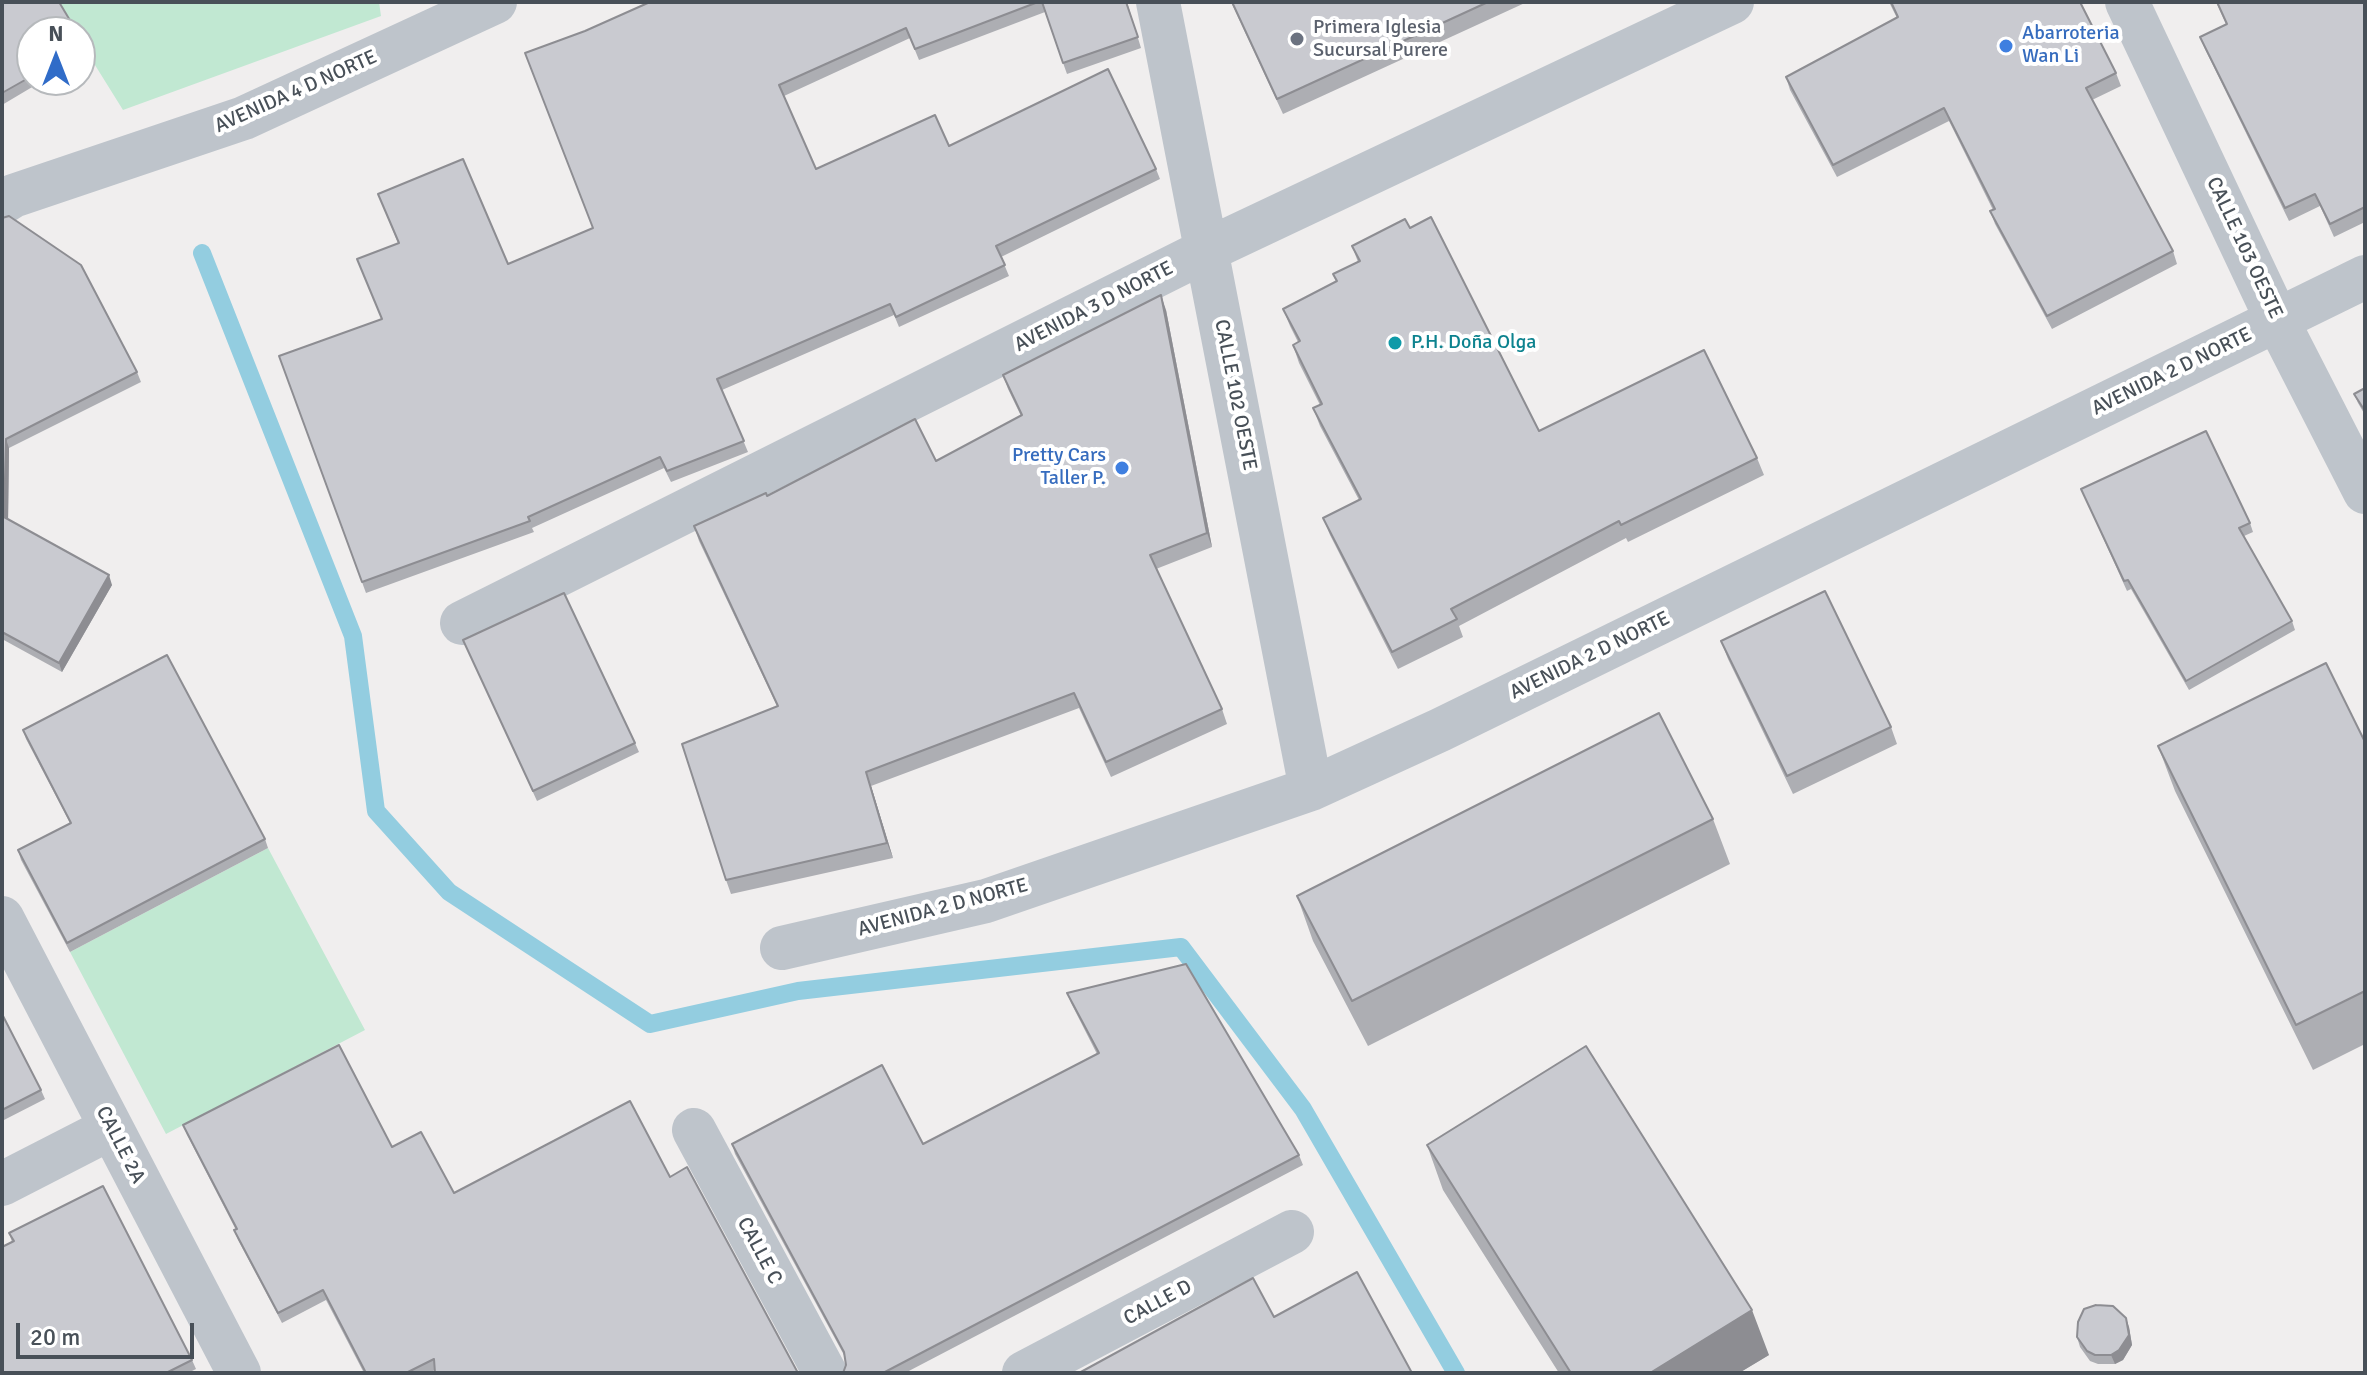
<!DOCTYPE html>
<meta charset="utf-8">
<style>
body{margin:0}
#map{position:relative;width:2367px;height:1375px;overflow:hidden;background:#f0eeee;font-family:Signika,sans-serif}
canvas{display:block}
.frame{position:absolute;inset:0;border:4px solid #485058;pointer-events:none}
.north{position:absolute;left:16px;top:16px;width:80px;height:80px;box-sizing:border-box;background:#fff;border:2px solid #b6b9bc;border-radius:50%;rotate:0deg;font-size:22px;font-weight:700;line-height:32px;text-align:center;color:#485058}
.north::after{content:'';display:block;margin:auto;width:28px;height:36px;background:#306cc8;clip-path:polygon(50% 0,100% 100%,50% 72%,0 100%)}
.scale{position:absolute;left:16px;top:1323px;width:178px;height:36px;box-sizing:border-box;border:4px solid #485058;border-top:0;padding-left:10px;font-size:24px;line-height:28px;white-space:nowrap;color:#485058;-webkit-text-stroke:6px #fff;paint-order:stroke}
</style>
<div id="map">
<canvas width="2367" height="1375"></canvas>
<div class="frame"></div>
<div class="north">N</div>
<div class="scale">20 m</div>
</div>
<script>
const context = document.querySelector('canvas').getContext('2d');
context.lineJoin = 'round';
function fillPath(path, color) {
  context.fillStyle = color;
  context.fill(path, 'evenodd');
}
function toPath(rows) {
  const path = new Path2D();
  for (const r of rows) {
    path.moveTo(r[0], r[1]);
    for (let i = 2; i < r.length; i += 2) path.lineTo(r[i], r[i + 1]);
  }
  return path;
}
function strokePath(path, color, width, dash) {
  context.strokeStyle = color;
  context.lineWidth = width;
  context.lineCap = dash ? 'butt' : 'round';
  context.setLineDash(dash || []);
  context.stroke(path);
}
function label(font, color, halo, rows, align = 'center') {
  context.font = font + ' Signika,sans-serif';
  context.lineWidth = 8;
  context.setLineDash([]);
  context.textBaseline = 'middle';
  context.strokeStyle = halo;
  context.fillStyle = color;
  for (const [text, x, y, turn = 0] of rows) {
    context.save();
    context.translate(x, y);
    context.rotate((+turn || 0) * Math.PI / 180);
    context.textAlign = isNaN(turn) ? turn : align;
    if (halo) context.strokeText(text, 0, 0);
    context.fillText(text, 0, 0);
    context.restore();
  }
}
const green = toPath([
 [57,2,379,2,381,16,123,110,80,41,80,32,75,32],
 [268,848,365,1030,166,1134,70,952]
]);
const stream = toPath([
 [202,253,353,636,376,811,449,892,650,1024,798,991,1181,947,1303,1109,1456,1373]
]);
const minor = toPath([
 [1158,2,1311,789],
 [2127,2,2277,320,2365,492],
 [2,203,13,196,244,118,495,2],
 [462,623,1207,250,1732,2],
 [2,918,239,1373],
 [782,948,986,901,1311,789,1440,730,2365,277],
 [694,1130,825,1373],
 [2,1184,111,1128],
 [1024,1373,1292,1232]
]);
const wall = toPath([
 [2,2,32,32,32,80,44,80,2,105],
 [650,2,1127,2,1141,48,1067,74,1045,12,919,60,910,38,784,96,816,169,949,146,1156,169,1160,179,1001,257,1009,276,899,327,894,315,722,390,748,452,671,482,664,468,532,528,534,532,366,593,279,356,381,319,398,243,378,194,508,264,592,228,585,31],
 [1231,2,1527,2,1283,114],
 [1889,2,2080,2,2116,73,2121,86,2092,100,2173,251,2177,264,2052,329,1995,224,1990,211,1993,210,1949,121,1837,177,1790,90,1786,77,1897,18],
 [2216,2,2365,2,2365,222,2334,237,2320,206,2289,221,2205,49,2200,37,2226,24],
 [80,37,88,54,80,59],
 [2,218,137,372,141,382,9,448,8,519,112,585,62,672,2,639],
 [1352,246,1539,431,1757,458,1764,475,1628,542,1626,538,1459,626,1463,637,1398,669,1330,535,1323,518,1359,500,1320,426,1313,408,1320,405,1299,363,1293,345,1298,342,1290,326,1283,309,1336,282,1333,274,1358,262],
 [1166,310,1212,547,1156,569,1222,709,1227,724,1111,777,1079,708,871,786,893,858,731,894,726,880,777,706,699,541,694,526,767,496,936,461,1021,416,1008,389,1003,375],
 [2365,388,2365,415,2358,403,2354,394],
 [2081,489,2250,523,2253,532,2244,536,2292,621,2295,630,2189,690,2131,589,2127,591],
 [463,640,635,743,639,752,537,801],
 [1721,641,1891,727,1897,744,1793,794,1728,659],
 [23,730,265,839,268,848,70,952,21,860,18,850,70,823,26,739],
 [2365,742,2365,1044,2313,1070,2175,791,2158,746],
 [1713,819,1730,864,1368,1046,1313,941,1297,896],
 [1067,993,1299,1155,1303,1165,905,1373,843,1373,846,1365,845,1357,735,1154,732,1144,923,1144,1097,1054,1071,1003],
 [2,1014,41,1090,45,1099,2,1121],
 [183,1125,392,1147,421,1132,435,1370,429,1373,364,1373,326,1300,282,1323,238,1240,234,1230,236,1230,187,1135],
 [1427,1145,1769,1355,1739,1373,1559,1373,1443,1190],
 [9,1233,192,1360,196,1369,188,1373,2,1373,12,1242],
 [2129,1327,2132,1345,2123,1360,2115,1364,2098,1364,2090,1361,2080,1347,2077,1337]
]);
const shadedWall = toPath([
 [1161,295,1166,310,1212,547,1207,533],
 [6,439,9,448,8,526,4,517],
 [109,575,112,585,62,672,59,663],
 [866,772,871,786,893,858,887,843],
 [1752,1310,1769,1355,1739,1373,1650,1373],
 [2126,1318,2129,1327,2132,1345,2123,1360,2115,1364,2111,1355]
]);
const building = toPath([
 [2,2,59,2,77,32,32,32,32,76,2,93,2,2],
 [650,2,1038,2,915,49,906,28,779,85,816,169,935,115,949,146,1108,69,1156,169,996,246,1005,265,896,317,890,304,717,379,744,441,667,471,660,457,528,517,530,521,362,582,279,356,382,319,357,259,399,243,378,194,463,159,508,264,593,228,525,53,585,31,650,2],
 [1042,2,1126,2,1138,37,1063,63,1042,2],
 [1232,2,1488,2,1277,99,1232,2],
 [1891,2,2080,2,2116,73,2086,88,2173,251,2047,316,1990,211,1995,209,1944,108,1833,165,1786,77,1898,17,1891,2],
 [2217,2,2365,2,2365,207,2330,224,2315,194,2285,208,2200,37,2227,24,2217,2],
 [80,37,85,45,80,48,80,37],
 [9,216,81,265,137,372,6,439,4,517,109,575,59,663,2,632,2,218,9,216],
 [1431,217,1539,431,1704,350,1757,458,1621,525,1619,521,1451,609,1457,619,1392,652,1323,518,1361,499,1313,408,1322,404,1293,345,1300,341,1283,309,1337,281,1333,274,1360,261,1352,246,1405,219,1410,228,1431,217],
 [1161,295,1207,533,1150,555,1222,709,1106,762,1074,693,866,772,887,843,726,880,682,744,778,706,694,526,766,493,767,496,915,419,936,461,1022,415,1003,375,1161,295],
 [2365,388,2365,411,2354,394,2365,388],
 [2206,431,2250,523,2239,528,2292,621,2186,681,2128,580,2124,581,2081,489,2206,431],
 [1825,591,1891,727,1787,776,1721,641,1825,591],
 [564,593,635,743,533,791,463,640,564,593],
 [167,655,265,839,67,943,18,850,71,823,23,730,167,655],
 [2326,663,2365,742,2365,991,2296,1025,2158,746,2326,663],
 [1659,713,1713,819,1352,1001,1297,896,1659,713],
 [1186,964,1299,1155,883,1373,843,1373,846,1365,844,1352,732,1144,882,1065,923,1144,1099,1053,1067,993,1186,964],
 [2,1014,41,1090,2,1110,2,1014],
 [339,1045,392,1147,421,1132,454,1193,630,1101,670,1177,687,1167,798,1373,435,1373,434,1359,406,1373,366,1373,323,1290,278,1313,234,1230,237,1229,183,1125,339,1045],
 [1586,1046,1752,1310,1650,1373,1571,1373,1427,1145,1586,1046],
 [103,1186,192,1360,166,1373,2,1373,2,1247,14,1241,9,1233,103,1186],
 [1357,1272,1412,1373,1079,1373,1253,1278,1274,1317,1357,1272],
 [2096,1305,2113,1306,2126,1318,2129,1335,2119,1350,2111,1355,2095,1355,2087,1351,2077,1337,2078,1322,2084,1309,2096,1305]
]);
const markers = [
 [1297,39,8,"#6b7280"],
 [2006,46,8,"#3f7fe0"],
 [1395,343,8,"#0f9aa8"],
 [1122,468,8,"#3f7fe0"]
];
const worshipNames = [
 ["Primera Iglesia",1313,28],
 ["Sucursal Purere",1313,51]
];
const shopNames = [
 ["Abarroteria",2022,34],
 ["Wan Li",2022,57],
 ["Pretty Cars",1106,456,"right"],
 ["Taller P.",1106,479,"right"]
];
const streetNames = [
 ["AVENIDA 4 D NORTE",296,92,-24],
 ["CALLE 103 OESTE",2244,248,65],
 ["AVENIDA 3 D NORTE",1094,307,-27],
 ["AVENIDA 2 D NORTE",2172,372,-26],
 ["CALLE 102 OESTE",1235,395,79],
 ["AVENIDA 2 D NORTE",1590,656,-26],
 ["AVENIDA 2 D NORTE",943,908,-15],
 ["CALLE 2A",120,1145,63],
 ["CALLE C",759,1251,62],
 ["CALLE D",1158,1303,-28]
];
const cultureNames = [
 ["P.H. Doña Olga",1411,343]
];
fillPath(green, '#c1e8d2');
strokePath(stream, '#93cde0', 18);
strokePath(minor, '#bec4cb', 44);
fillPath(wall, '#adaeb3');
fillPath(shadedWall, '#8d8d92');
fillPath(building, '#c9cad0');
strokePath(building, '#8d8d92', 2);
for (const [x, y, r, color] of markers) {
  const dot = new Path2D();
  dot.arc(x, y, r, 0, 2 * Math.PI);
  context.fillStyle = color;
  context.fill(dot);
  strokePath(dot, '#fff', 3);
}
label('20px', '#5b616d', '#fff', worshipNames, 'left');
label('20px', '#366cbe', '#fff', shopNames, 'left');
label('20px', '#485058', '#fff', streetNames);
label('20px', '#0d838f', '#fff', cultureNames, 'left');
</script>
